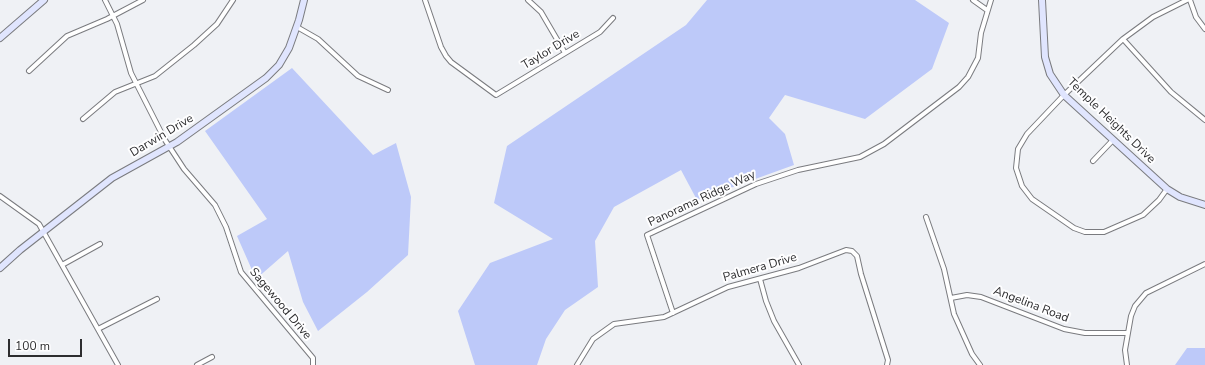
<!DOCTYPE html>
<style>
body{margin:0}
#map{position:relative;width:1205px;height:365px;overflow:hidden;background:#eff1f5;font-family:"Nunito Sans",sans-serif}
canvas{display:block}
.scale{position:absolute;left:8px;top:339px;width:74px;height:18px;box-sizing:border-box;border:2px solid #2d2d2f;border-top:0;padding-left:5px;font-size:12px;line-height:14px;white-space:nowrap;color:#2d2d2f;-webkit-text-stroke:3px #fefeff;paint-order:stroke}
</style>
<div id="map">
<canvas width="1205" height="365"></canvas>
<div class="scale">100 m</div>
</div>
<script>
const context = document.querySelector('canvas').getContext('2d');
context.lineJoin = 'round';
function fillPath(path, color) {
  context.fillStyle = color;
  context.fill(path, 'evenodd');
}
function toPath(rows) {
  const path = new Path2D();
  for (const r of rows) {
    path.moveTo(r[0], r[1]);
    for (let i = 2; i < r.length; i += 2) path.lineTo(r[i], r[i + 1]);
  }
  return path;
}
function strokePath(path, color, width, dash) {
  context.strokeStyle = color;
  context.lineWidth = width;
  context.lineCap = dash ? 'butt' : 'round';
  context.setLineDash(dash || []);
  context.stroke(path);
}
function label(font, color, halo, rows, align = 'center') {
  context.font = font + ' "Nunito Sans",sans-serif';
  context.lineWidth = 4;
  context.setLineDash([]);
  context.textBaseline = 'middle';
  context.strokeStyle = halo;
  context.fillStyle = color;
  for (const [text, x, y, turn = 0] of rows) {
    context.save();
    context.translate(x, y);
    context.rotate((+turn || 0) * Math.PI / 180);
    context.textAlign = isNaN(turn) ? turn : align;
    if (halo) context.strokeText(text, 0, 0);
    context.fillText(text, 0, 0);
    context.restore();
  }
}
const green = toPath([
 [707,0,915,0,949,23,932,69,865,119,785,95,769,118,785,134,794,165,697,200,681,170,614,207,595,241,598,287,565,310,546,339,537,365,475,365,458,311,490,263,553,239,494,203,507,146,686,25],
 [292,68,373,155,396,143,411,197,408,255,367,292,318,331,303,302,288,251,256,279,237,236,267,219,205,131],
 [1187,348,1205,348,1205,365,1175,365]
]);
const street = toPath([
 [105,0,117,24,131,73,165,140,184,169,215,205,226,227,241,272,313,358,313,365],
 [425,0,441,47,446,56,451,62,496,95,600,32,613,18],
 [528,0,541,12,565,53],
 [973,0,987,10],
 [1190,0,1196,17,1205,29],
 [297,27,318,39,358,76,388,90],
 [1123,39,1171,92,1205,120],
 [29,71,67,36,107,19,143,0],
 [83,119,115,92,155,76,194,45,217,24,233,0],
 [1093,161,1113,140],
 [1167,189,1159,200,1143,215,1104,232,1085,232,1074,228,1032,199,1022,186,1016,168,1018,149,1027,134,1064,95,1123,39,1153,17,1187,0],
 [0,196,39,224,118,365],
 [926,217,944,269,954,314,972,354,980,365],
 [62,265,100,244],
 [760,279,766,301,774,321,799,365],
 [951,298,967,295,981,297,1064,329,1085,333,1128,333],
 [673,313,647,235,756,184,798,170,860,157,884,144,959,87,968,77,978,58,981,33,991,0],
 [98,329,157,299],
 [197,365,212,357],
 [577,365,593,339,614,324,664,317,728,287,799,268,846,250,852,251,857,256,861,274,888,360,887,365],
 [1127,365,1125,350,1131,316,1135,306,1146,293,1205,264]
]);
const secondary = toPath([
 [1042,0,1045,57,1050,74,1064,95,1167,189,1180,197,1205,205],
 [0,38,44,0],
 [0,268,20,250,112,178,177,142,266,78,279,65,289,48,299,20,304,0]
]);
const streetNames = [
 ["Taylor Drive",551,50,-31],
 ["Temple Heights Drive",1111,121,44],
 ["Darwin Drive",162,136,-31],
 ["Panorama Ridge Way",702,199,-25],
 ["Palmera Drive",760,268,-16],
 ["Sagewood Drive",280,304,50],
 ["Angelina Road",1031,305,21]
];
fillPath(green, '#bdc9f9');
strokePath(street, '#7a7b7f', 6);
strokePath(secondary, '#7a7b7f', 8);
strokePath(street, '#fff', 4);
strokePath(secondary, '#e0e5fe', 6);
label('12px', '#2d2d2f', '#fefeff', streetNames);
</script>
